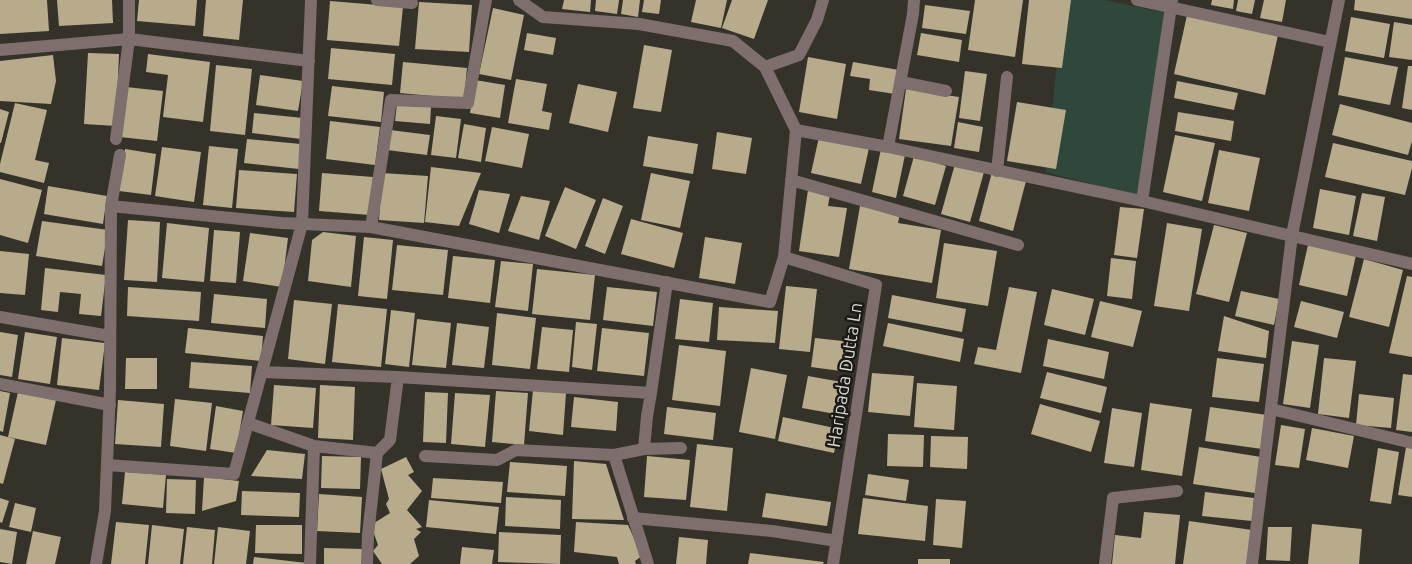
<!DOCTYPE html>
<style>
body{margin:0}
canvas{display:block;background:#35322a}
</style>
<canvas width="1412" height="564"></canvas>
<script>
const context = document.querySelector('canvas').getContext('2d');
context.lineJoin = 'round';
function fillPath(path, color) {
  context.fillStyle = color;
  context.fill(path, 'evenodd');
}
function toPath(rows) {
  const path = new Path2D();
  for (const r of rows) {
    path.moveTo(r[0], r[1]);
    for (let i = 2; i < r.length; i += 2) path.lineTo(r[i], r[i + 1]);
  }
  return path;
}
function strokePath(path, color, width, dash) {
  context.strokeStyle = color;
  context.lineWidth = width;
  context.lineCap = dash ? 'butt' : 'round';
  context.setLineDash(dash || []);
  context.stroke(path);
}
function label(font, color, halo, rows, align = 'center') {
  context.font = font + ' Ubuntu,sans-serif';
  context.lineWidth = 5;
  context.setLineDash([]);
  context.textBaseline = 'middle';
  context.strokeStyle = halo;
  context.fillStyle = color;
  for (const [text, x, y, turn = 0] of rows) {
    context.save();
    context.translate(x, y);
    context.rotate((+turn || 0) * Math.PI / 180);
    context.textAlign = isNaN(turn) ? turn : align;
    if (halo) context.strokeText(text, 0, 0);
    context.fillText(text, 0, 0);
    context.restore();
  }
}
const green = toPath([
 [1063,0,1105,0,1165,13,1137,196,1046,172]
]);
const building = toPath([
 [0,0,47,0,49,31,0,34],
 [57,0,112,0,113,23,59,26],
 [139,0,197,0,195,26,137,21],
 [206,0,243,0,239,40,203,36],
 [564,0,591,0,590,12,562,9],
 [596,0,619,0,617,14,595,11],
 [623,0,640,0,638,17,621,14],
 [644,0,661,0,659,14,642,12],
 [696,0,727,0,721,28,691,22],
 [732,0,768,0,754,39,722,28],
 [975,0,1023,0,1015,57,968,50],
 [1029,0,1071,0,1062,68,1022,64],
 [1212,0,1234,0,1233,9,1211,5],
 [1238,0,1255,0,1252,14,1236,11],
 [1264,0,1286,0,1282,22,1260,18],
 [1355,0,1412,0,1412,19,1354,10],
 [330,1,403,7,399,46,327,40],
 [419,2,472,5,469,52,415,49],
 [925,5,970,11,966,34,922,28],
 [493,8,524,15,511,80,479,74],
 [1187,15,1278,35,1265,95,1174,74],
 [1351,17,1390,24,1384,58,1345,51],
 [1394,22,1412,25,1412,60,1389,57],
 [527,33,556,38,553,55,524,50],
 [921,33,962,40,959,62,917,55],
 [644,45,672,50,661,112,633,108],
 [331,48,395,54,392,85,328,79],
 [88,53,119,54,116,126,84,124],
 [148,54,210,62,203,122,163,117,168,75,146,72],
 [53,55,56,81,51,104,0,101,0,61],
 [808,57,846,64,837,119,799,112],
 [1345,57,1398,67,1390,105,1338,95],
 [403,62,467,68,464,99,400,93],
 [853,62,899,70,895,94,869,90,870,79,850,76],
 [216,65,252,69,245,135,210,131],
 [1408,66,1412,66,1412,110,1402,108],
 [965,71,987,74,980,121,959,118],
 [260,75,303,81,298,111,256,105],
 [516,79,547,84,542,111,552,113,549,130,508,123],
 [475,80,505,85,500,118,470,113],
 [1177,81,1238,93,1234,110,1174,98],
 [578,84,617,92,608,132,569,123],
 [332,86,384,92,381,122,328,116],
 [126,87,163,91,157,141,120,137],
 [906,89,959,97,951,146,899,139],
 [1017,102,1066,110,1056,169,1007,161],
 [15,103,47,110,35,160,49,163,44,183,0,172,0,164],
 [397,104,431,107,430,124,395,121],
 [1340,104,1412,123,1412,141,1408,155,1332,135],
 [0,109,9,112,1,143,0,143],
 [1178,112,1234,121,1231,141,1175,131],
 [254,113,303,118,301,139,252,133],
 [436,116,461,119,456,158,431,155],
 [330,121,380,127,375,165,326,159],
 [958,122,983,127,979,152,954,148],
 [464,124,486,128,481,162,458,158],
 [492,127,529,134,522,168,485,161],
 [390,130,430,135,427,155,387,150],
 [717,132,752,138,746,174,712,169],
 [1175,135,1215,143,1202,201,1163,192],
 [648,136,698,144,693,174,643,166],
 [819,137,869,148,861,184,811,173],
 [247,139,301,144,299,169,244,163],
 [1333,143,1412,161,1412,168,1405,195,1325,177],
 [209,146,238,149,232,208,203,205],
 [162,147,201,152,194,202,155,196],
 [125,149,156,154,151,195,119,191],
 [881,149,905,155,896,198,872,192],
 [1219,150,1260,158,1249,211,1208,203],
 [914,156,946,166,935,205,903,196],
 [955,164,984,172,970,222,941,214],
 [431,167,481,173,459,226,425,222],
 [239,170,297,174,294,212,236,208],
 [992,172,1026,181,1013,231,979,221],
 [322,173,373,177,370,215,319,211],
 [382,173,428,176,424,223,379,220],
 [651,173,690,181,680,228,641,220],
 [0,179,42,190,28,243,0,235],
 [48,186,107,196,103,224,44,214],
 [565,187,596,200,576,249,545,236],
 [1320,189,1356,196,1349,235,1313,228],
 [479,190,510,194,499,233,469,224],
 [808,190,830,194,828,206,847,208,839,257,799,251],
 [1362,193,1385,197,1377,241,1353,236],
 [521,196,550,201,539,240,508,231],
 [603,198,623,206,605,254,585,246],
 [860,206,900,213,898,223,941,230,932,283,849,269],
 [1120,207,1144,209,1137,258,1114,255],
 [631,219,683,233,674,268,621,254],
 [128,220,160,222,157,282,124,280],
 [42,221,108,230,102,266,36,256],
 [167,223,209,228,204,282,162,278],
 [1167,223,1202,229,1189,311,1154,306],
 [1214,225,1247,233,1229,302,1196,294],
 [214,230,240,232,236,283,210,281],
 [323,232,356,236,351,287,308,281,312,240],
 [250,233,288,238,282,287,243,281],
 [364,237,393,240,387,299,358,296],
 [705,237,742,243,735,284,699,278],
 [944,243,997,251,988,306,936,298],
 [397,245,448,250,443,295,392,290],
 [1308,245,1356,255,1347,296,1299,285],
 [0,251,29,254,25,295,0,293],
 [453,256,495,260,490,303,448,298],
 [1111,258,1136,261,1132,299,1107,296],
 [1364,259,1403,270,1389,327,1349,317],
 [501,261,533,264,528,311,495,307],
 [45,268,106,275,101,316,79,314,81,294,60,292,58,312,41,310],
 [537,269,595,275,590,320,532,314],
 [1407,276,1412,277,1412,357,1389,353],
 [786,286,817,289,810,352,779,349],
 [128,287,201,292,199,321,127,316],
 [607,287,657,292,653,326,603,320],
 [1009,287,1037,292,1021,373,974,364,978,347,996,350],
 [1052,289,1094,299,1085,335,1044,325],
 [1241,291,1279,299,1274,325,1235,316],
 [214,294,267,299,265,328,211,323],
 [892,295,966,309,962,332,888,318],
 [680,299,713,303,709,342,675,339],
 [294,300,332,304,325,364,288,359],
 [1100,301,1142,311,1133,347,1091,337],
 [1301,301,1344,312,1337,338,1294,327],
 [338,304,387,309,381,367,332,362],
 [719,307,778,311,775,343,717,340],
 [391,310,415,313,409,367,385,364],
 [497,313,536,318,530,369,492,365],
 [1224,316,1269,331,1266,358,1218,351],
 [417,319,451,323,446,368,412,365],
 [576,322,597,324,592,370,572,367],
 [457,323,489,327,484,368,452,365],
 [888,323,964,339,960,362,883,346],
 [542,327,573,330,569,372,537,369],
 [188,328,263,336,261,361,185,353],
 [602,328,649,333,644,376,597,371],
 [0,332,18,335,12,377,0,375],
 [25,332,57,337,50,384,18,379],
 [62,338,105,343,99,390,57,385],
 [815,338,852,342,848,372,811,367],
 [1048,339,1109,352,1104,379,1043,366],
 [1292,341,1319,345,1310,408,1283,404],
 [679,345,726,351,720,406,672,400],
 [126,358,157,358,157,389,125,389],
 [1217,358,1264,364,1259,402,1212,397],
 [1324,358,1356,361,1349,418,1318,414],
 [191,362,252,366,250,393,189,388],
 [751,368,787,375,775,439,739,432],
 [1047,372,1107,387,1101,413,1040,398],
 [872,373,914,376,910,416,868,412],
 [1403,374,1412,375,1412,432,1396,430],
 [808,376,847,383,841,415,802,408],
 [917,383,957,386,954,430,914,427],
 [274,385,316,388,313,428,271,425],
 [320,385,355,387,353,440,318,438],
 [533,390,566,393,563,435,529,431],
 [0,391,10,393,3,432,0,431],
 [496,391,528,393,524,445,492,442],
 [18,392,56,400,46,445,8,437],
 [425,392,448,393,446,443,423,442],
 [455,393,490,395,485,447,451,444],
 [1359,394,1394,398,1391,428,1356,425],
 [574,397,618,402,616,431,571,427],
 [175,399,212,403,206,451,170,446],
 [118,400,164,404,161,447,115,444],
 [1150,403,1192,409,1182,476,1141,470],
 [1040,404,1100,421,1091,452,1031,434],
 [216,406,243,411,236,453,210,449],
 [667,407,716,413,713,440,664,434],
 [1210,407,1267,415,1262,449,1205,441],
 [1112,408,1142,413,1134,467,1104,463],
 [783,417,839,429,834,453,778,441],
 [1281,425,1305,429,1299,468,1275,465],
 [1312,428,1354,436,1348,468,1306,460],
 [888,434,924,435,923,467,887,466],
 [0,435,15,439,3,484,0,483],
 [931,436,968,437,967,469,930,467],
 [697,444,733,448,727,511,690,507],
 [1199,447,1261,457,1255,493,1193,484],
 [1406,447,1412,448,1412,497,1398,495],
 [1378,448,1399,452,1391,504,1370,501],
 [267,450,305,454,302,479,251,476],
 [322,456,361,457,360,489,321,488],
 [647,456,690,460,686,500,644,497],
 [406,457,414,472,408,475,422,491,407,510,422,527,416,529,421,532,414,539,419,556,410,564,382,564,373,551,378,545,371,525,390,513,386,504,389,499,381,469],
 [574,461,606,464,624,520,572,519],
 [510,462,567,466,565,496,507,492],
 [125,472,166,475,163,508,122,504],
 [868,474,909,480,906,501,865,495],
 [204,477,239,481,236,501,202,511],
 [433,478,503,482,501,503,431,498],
 [167,479,196,480,195,514,166,513],
 [242,491,300,493,299,517,241,515],
 [1205,492,1254,498,1252,521,1202,516],
 [766,493,831,502,827,526,762,517],
 [319,494,362,497,360,533,317,531],
 [506,497,561,500,560,529,505,526],
 [0,498,9,501,2,523,0,522],
 [863,498,928,506,925,541,858,534],
 [936,499,966,501,962,548,933,545],
 [429,500,499,507,496,534,426,527],
 [15,503,36,508,31,532,9,527],
 [1144,512,1180,515,1175,564,1112,564,1115,535,1141,538],
 [1189,521,1252,530,1247,564,1183,564],
 [116,522,149,525,145,564,111,564],
 [576,522,628,525,642,556,635,561,636,564,619,564,617,557,574,552],
 [1312,524,1362,529,1359,564,1308,564],
 [152,525,184,529,180,564,148,564],
 [256,525,302,525,302,554,255,553],
 [187,527,215,530,212,564,183,564],
 [218,527,250,531,246,564,214,564],
 [1268,527,1292,527,1290,561,1266,560],
 [0,529,17,532,12,564,0,562],
 [33,531,61,537,55,564,26,564],
 [499,532,561,535,560,564,498,562],
 [679,537,708,540,706,564,676,564],
 [462,547,494,550,492,564,460,564],
 [324,548,363,549,362,564,324,564],
 [750,553,824,562,823,564,748,564],
 [254,557,307,563,307,564,253,564],
 [918,559,950,559,950,564,918,564]
]);
const minor = toPath([
 [377,0,412,3],
 [1137,0,1330,42],
 [0,50,129,39,309,61],
 [765,67,799,55,817,20,823,0],
 [901,82,946,91],
 [796,130,888,147,1142,201,1412,264],
 [116,139,129,39,129,0],
 [888,147,913,14,914,0],
 [997,171,1007,77],
 [791,180,1018,245],
 [1142,201,1172,0],
 [111,206,281,223,371,227,770,302,784,257,796,130,765,67,733,41,639,24,543,17,519,0],
 [371,227,391,100,468,103,486,0],
 [784,257,876,285,833,564],
 [0,317,110,336],
 [262,372,398,377,651,393,667,282],
 [0,384,110,405],
 [1271,409,1412,443],
 [248,423,314,446,310,564],
 [314,446,377,453],
 [644,449,647,416,651,393],
 [614,455,648,564],
 [425,456,497,460,516,450,614,455,644,449,681,448],
 [107,465,234,474,302,224,311,0],
 [633,518,772,531,837,541],
 [96,564,105,511,110,390,111,206,120,155],
 [367,564,368,535,377,453,390,440,398,377],
 [1105,564,1113,498,1177,491],
 [1252,564,1292,235,1339,0]
]);
const streetNames = [
 ["Haripada Dutta Ln",845,375,-81]
];
fillPath(green, '#2f483b');
fillPath(building, '#b7ab8c');
strokePath(minor, '#7e6e6d', 12);
label('18px', '#d8d6d1', '#1b1a16', streetNames);
</script>
